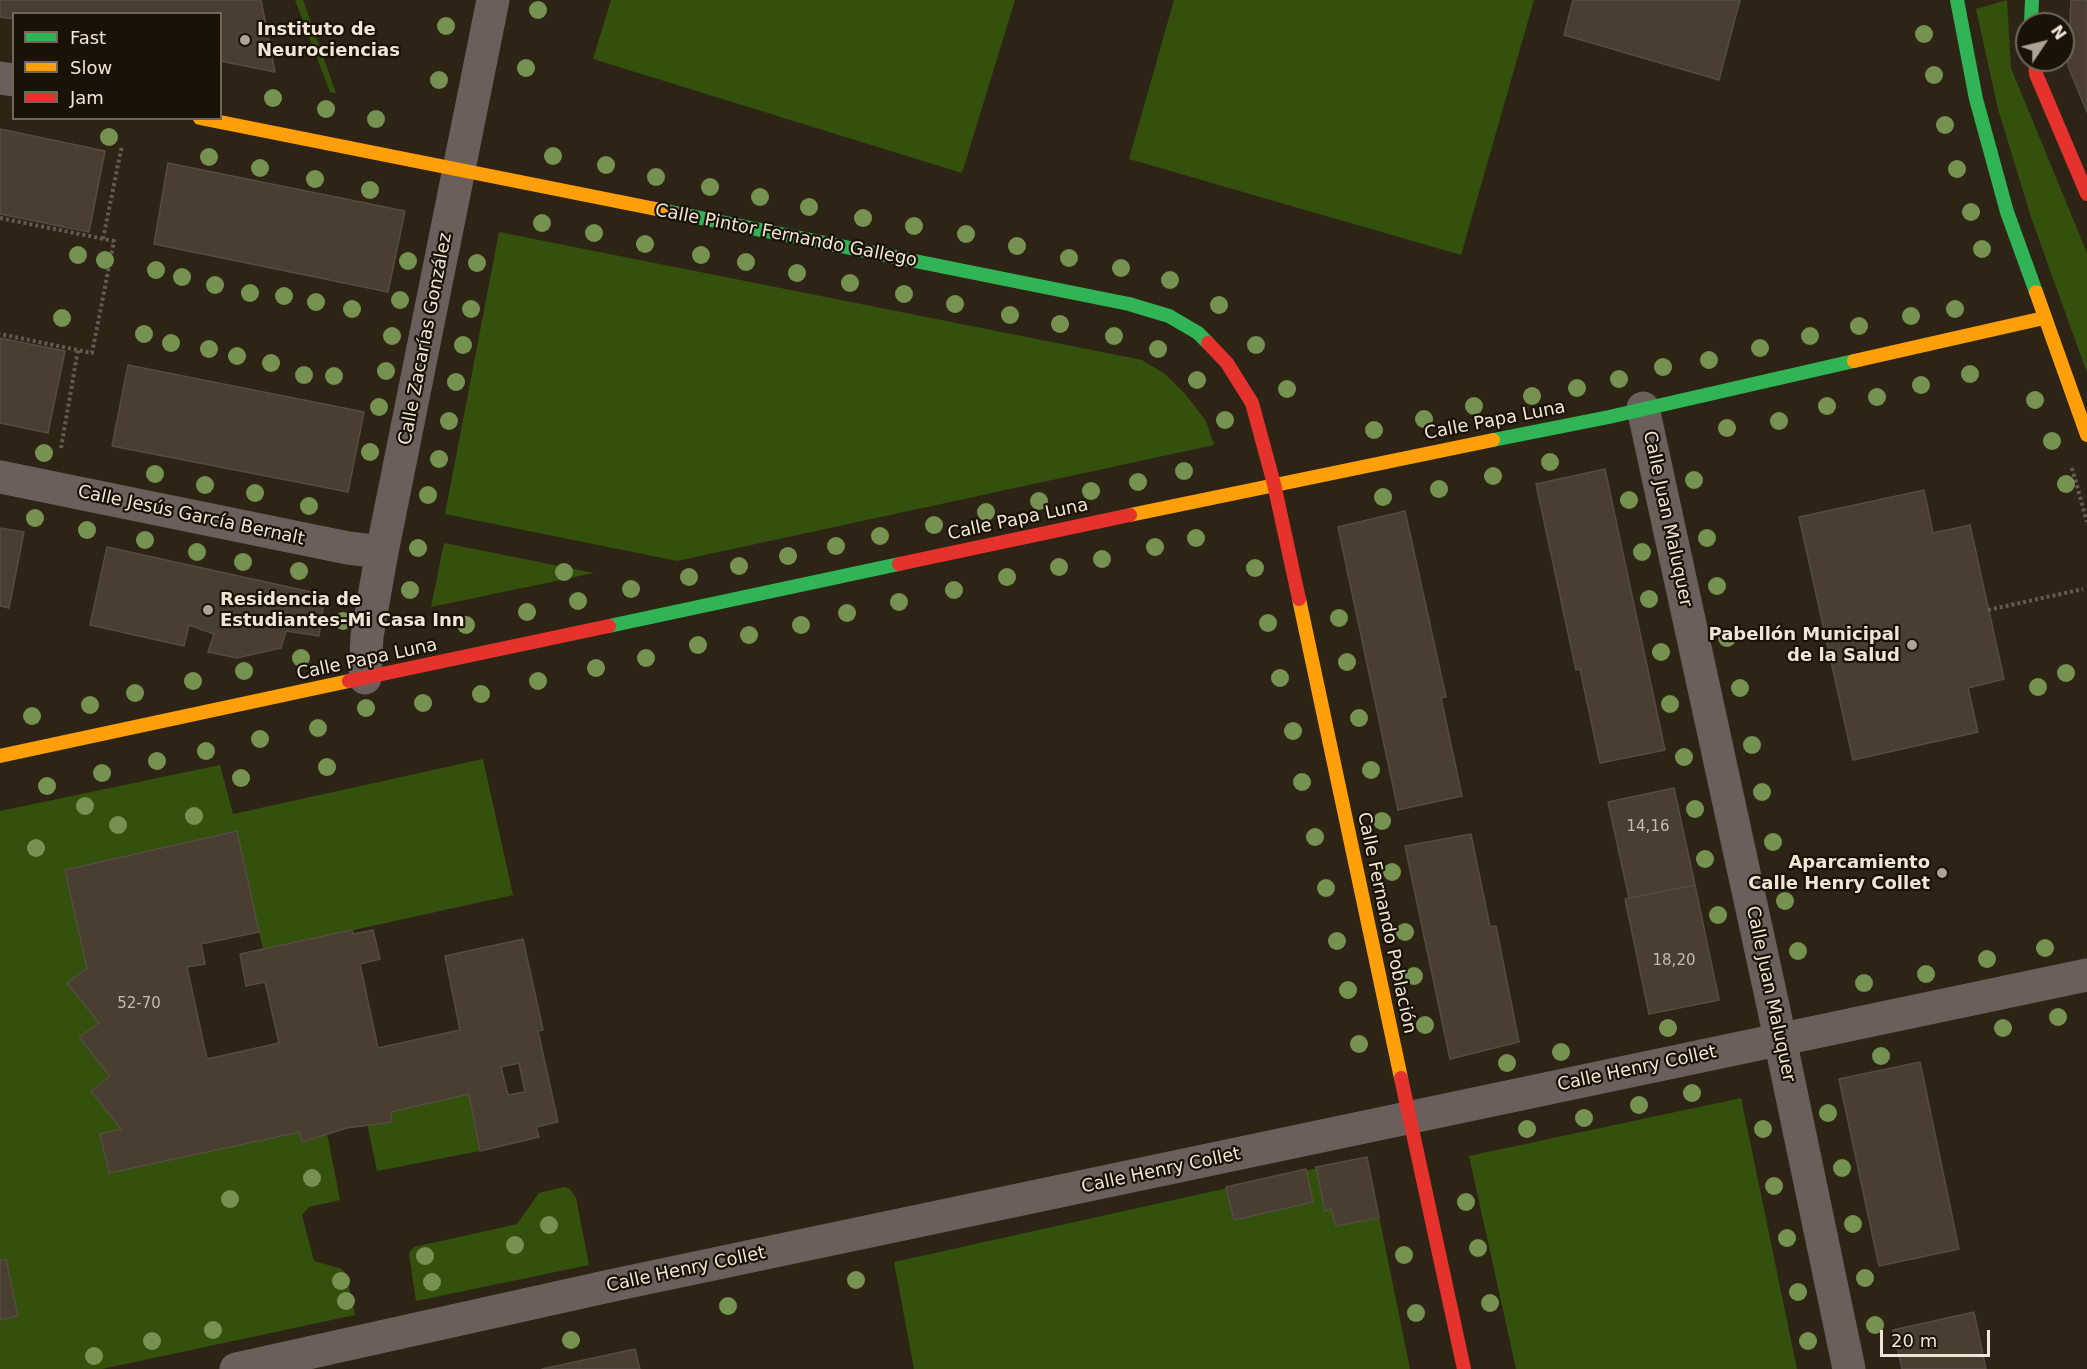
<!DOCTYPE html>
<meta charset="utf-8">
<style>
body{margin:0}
#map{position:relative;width:2087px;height:1369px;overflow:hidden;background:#2e2416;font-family:"DejaVu Sans",sans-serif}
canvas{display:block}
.legend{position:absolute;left:12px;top:12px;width:210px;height:108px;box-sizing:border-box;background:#1a1207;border:2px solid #70675a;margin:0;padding:8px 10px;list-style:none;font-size:18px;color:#f1e6d6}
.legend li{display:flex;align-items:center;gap:12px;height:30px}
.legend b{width:30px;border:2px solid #70675a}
.north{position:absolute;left:2015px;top:12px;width:60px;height:60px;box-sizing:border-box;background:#1a1207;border:2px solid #70675a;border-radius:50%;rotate:55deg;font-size:16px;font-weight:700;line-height:24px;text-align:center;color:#f1e6d6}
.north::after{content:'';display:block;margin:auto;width:21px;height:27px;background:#ada293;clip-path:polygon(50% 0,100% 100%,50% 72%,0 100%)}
.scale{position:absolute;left:1880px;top:1330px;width:110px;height:27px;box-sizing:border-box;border:3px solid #f1e6d6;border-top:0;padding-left:8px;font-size:18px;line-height:21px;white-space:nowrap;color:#f1e6d6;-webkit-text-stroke:4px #1a1207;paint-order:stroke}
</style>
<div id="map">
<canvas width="2087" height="1369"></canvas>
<ul class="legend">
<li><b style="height:8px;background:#30b455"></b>Fast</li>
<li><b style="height:8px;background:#ff9f0a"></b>Slow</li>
<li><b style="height:8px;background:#e5322d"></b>Jam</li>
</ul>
<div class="north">N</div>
<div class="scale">20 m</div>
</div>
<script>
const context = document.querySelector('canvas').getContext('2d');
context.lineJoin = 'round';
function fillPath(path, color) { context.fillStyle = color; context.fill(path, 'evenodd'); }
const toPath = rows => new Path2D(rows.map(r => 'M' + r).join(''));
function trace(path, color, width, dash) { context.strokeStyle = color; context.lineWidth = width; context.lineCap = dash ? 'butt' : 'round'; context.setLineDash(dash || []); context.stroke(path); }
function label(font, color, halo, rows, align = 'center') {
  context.font = font + ' "DejaVu Sans",sans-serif'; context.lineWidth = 4.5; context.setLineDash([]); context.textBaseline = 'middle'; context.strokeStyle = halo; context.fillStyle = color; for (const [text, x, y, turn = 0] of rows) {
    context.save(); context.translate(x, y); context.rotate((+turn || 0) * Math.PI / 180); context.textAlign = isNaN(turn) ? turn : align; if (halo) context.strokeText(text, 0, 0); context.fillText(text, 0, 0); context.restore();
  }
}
fillPath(toPath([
 [295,0,303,0,336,93,330,92],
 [611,0,1015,0,962,173,593,59],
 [1174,0,1534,0,1461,255,1129,159],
 [2007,0,2011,68,2087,253,2087,373,2032,220,1998,109,1976,9],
 [499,232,1142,360,1165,374,1186,395,1206,421,1214,445,677,561,445,514],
 [444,543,594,573,431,607],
 [483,759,513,895,263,950,237,832,65,870,87,968,67,983,99,1023,80,1038,110,1076,91,1091,121,1129,100,1135,108,1173,300,1132,302,1142,327,1133,340,1200,309,1207,302,1215,314,1261,342,1269,346,1274,355,1315,102,1369,0,1369,0,1320,18,1316,6,1259,0,1260,0,811,220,765,233,814],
 [469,1094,480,1151,377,1171,367,1123,391,1112],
 [1741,1098,1797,1369,1516,1369,1469,1156],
 [1367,1157,1410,1369,914,1369,894,1262],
 [564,1187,569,1188,576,1198,589,1265,416,1301,409,1253,414,1247,517,1224,539,1193]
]), '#33510c');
const building = toPath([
 [0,0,261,0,275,72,220,61,220,14,14,14,14,19,0,17,0,0],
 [1573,0,1740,0,1719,80,1564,35,1573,0],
 [2071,0,2087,0,2087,112,2068,66,2071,0],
 [0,129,105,151,89,232,0,214,0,129],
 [168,163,405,211,388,292,154,244,168,163],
 [0,338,65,351,48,433,0,423,0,338],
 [128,365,364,412,348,492,112,446,128,365],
 [1605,469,1665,750,1600,763,1580,669,1576,670,1536,484,1605,469],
 [1924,490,1933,533,1970,525,2004,679,1968,688,1978,732,1853,760,1799,517,1924,490],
 [1405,511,1446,697,1441,698,1462,796,1398,810,1338,527,1405,511],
 [0,528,24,532,9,608,0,606,0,528],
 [107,547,325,595,319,636,286,631,281,648,237,658,208,652,214,634,189,625,184,646,90,625,107,547],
 [1674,788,1695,885,1629,898,1608,802,1674,788],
 [237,831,259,932,201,944,205,964,187,967,207,1059,279,1043,265,982,246,986,240,954,352,930,353,934,373,930,380,959,360,964,378,1048,460,1030,445,956,523,939,543,1030,538,1031,558,1122,536,1127,539,1137,480,1151,469,1094,391,1112,392,1122,347,1128,302,1142,300,1132,109,1173,100,1134,121,1129,91,1091,110,1076,79,1037,99,1023,67,983,87,968,65,870,237,831],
 [519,1063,525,1092,508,1095,501,1067,519,1063],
 [1471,834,1490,927,1496,926,1519,1042,1450,1059,1405,846,1471,834],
 [1695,885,1719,1000,1649,1014,1625,899,1695,885],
 [1920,1062,1959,1249,1879,1266,1839,1079,1920,1062],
 [1367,1157,1379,1218,1336,1226,1331,1209,1325,1211,1316,1167,1367,1157],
 [1306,1169,1313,1202,1234,1220,1226,1187,1306,1169],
 [6,1259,18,1316,0,1320,0,1260,6,1259],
 [1974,1312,1986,1369,1902,1369,1893,1330,1974,1312],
 [635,1349,640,1369,542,1369,635,1349]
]);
fillPath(building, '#4a3e30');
trace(building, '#554c41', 1.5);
trace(toPath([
 [0,218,114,241,92,353,0,334],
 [103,239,122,145],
 [61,448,78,350],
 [2072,468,2087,522],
 [1988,610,2083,589]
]), '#645a53', 4, [3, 3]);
trace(toPath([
 [0,78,14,80],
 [1643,408,1772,1001,1849,1369],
 [0,477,348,548,382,552],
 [365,678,367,636,382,552,493,0],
 [236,1369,614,1285,2087,975]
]), '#6b5f5c', 33);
trace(toPath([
 [1957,0,1976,99,2007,212,2036,292],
 [2031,24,2032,0],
 [666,211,1129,304,1169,316,1198,333,1208,343],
 [1493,440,1609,417,1854,361],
 [609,626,899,564]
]), '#30b455', 14);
trace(toPath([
 [200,118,666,211],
 [2036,292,2087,435],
 [1854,361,2044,318],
 [1130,515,1493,440],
 [1299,599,1401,1078],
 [0,756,349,681]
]), '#ff9f0a', 14);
trace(toPath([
 [2035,60,2036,74,2087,194],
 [1208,343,1227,363,1252,403,1274,484,1299,599],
 [899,564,1130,515],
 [349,681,609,626],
 [1401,1078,1464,1369]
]), '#e5322d', 14);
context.fillStyle = '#769250';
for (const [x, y] of [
 [538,10],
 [446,26],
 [1924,34],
 [526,68],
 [1934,75],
 [439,80],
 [273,98],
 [326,109],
 [376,119],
 [1945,125],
 [109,137],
 [553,156],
 [209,157],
 [606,165],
 [260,168],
 [1957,169],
 [656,177],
 [315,179],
 [710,187],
 [370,190],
 [760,197],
 [809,207],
 [1971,212],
 [863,218],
 [542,223],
 [914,226],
 [594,233],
 [966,234],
 [645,244],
 [1017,246],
 [1982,249],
 [78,255],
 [701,255],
 [1069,258],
 [105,260],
 [408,261],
 [746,262],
 [477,263],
 [1121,268],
 [156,270],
 [797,273],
 [182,277],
 [1170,280],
 [850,283],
 [215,285],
 [250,293],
 [904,294],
 [284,296],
 [400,300],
 [316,302],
 [955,304],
 [1219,305],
 [352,309],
 [471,309],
 [1955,309],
 [1010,315],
 [1911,316],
 [62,318],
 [1060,324],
 [1859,326],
 [144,334],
 [392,336],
 [1114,336],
 [1810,336],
 [171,343],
 [463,345],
 [1256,345],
 [1760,348],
 [209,349],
 [1158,349],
 [237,356],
 [1709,360],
 [271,363],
 [1663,367],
 [386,371],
 [1970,374],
 [304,375],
 [334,376],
 [1619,379],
 [1197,380],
 [456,382],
 [1921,385],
 [1577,388],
 [1287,389],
 [1532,396],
 [1877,397],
 [2035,400],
 [1474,406],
 [1827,406],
 [379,407],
 [1424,419],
 [1225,420],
 [449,421],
 [1779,421],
 [1727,428],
 [1374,430],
 [2052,441],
 [370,452],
 [44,453],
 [439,459],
 [1550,462],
 [1184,471],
 [155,474],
 [1493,476],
 [1694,480],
 [1138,482],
 [2066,484],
 [205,485],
 [1439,489],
 [1091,491],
 [255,493],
 [428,495],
 [1383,497],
 [1629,500],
 [1039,501],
 [309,506],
 [986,512],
 [35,518],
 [934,525],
 [87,530],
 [880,536],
 [1196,538],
 [1707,538],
 [145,540],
 [836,546],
 [1155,547],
 [418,548],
 [197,552],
 [1642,552],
 [788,556],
 [1102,559],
 [243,562],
 [739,566],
 [1059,567],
 [1255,568],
 [299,571],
 [564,572],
 [689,577],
 [1007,577],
 [1717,586],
 [631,589],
 [410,590],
 [954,590],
 [1649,599],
 [578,601],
 [899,602],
 [527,612],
 [847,613],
 [1339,618],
 [343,621],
 [1268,623],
 [466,625],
 [801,625],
 [749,635],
 [1727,638],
 [698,645],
 [1661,652],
 [301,658],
 [646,658],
 [1347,662],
 [596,668],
 [244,671],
 [2066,673],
 [1280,678],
 [193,681],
 [538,681],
 [2038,687],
 [1740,688],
 [135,693],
 [481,694],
 [423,703],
 [1670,704],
 [90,705],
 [366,708],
 [32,716],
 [1359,718],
 [318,728],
 [1293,731],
 [260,739],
 [1752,745],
 [206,751],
 [1684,757],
 [157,761],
 [327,767],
 [1371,770],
 [102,773],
 [241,778],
 [1302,782],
 [47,786],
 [1762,792],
 [85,806],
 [1695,809],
 [194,816],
 [1382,821],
 [118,825],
 [1315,837],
 [1773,842],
 [36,848],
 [1705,859],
 [1392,872],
 [1326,888],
 [1785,901],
 [1718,915],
 [1405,932],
 [1337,941],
 [2045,948],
 [1798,951],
 [1987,959],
 [1926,974],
 [1414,976],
 [1864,983],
 [1348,990],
 [2058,1017],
 [1425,1025],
 [1668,1028],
 [2003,1028],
 [1359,1044],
 [1561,1052],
 [1881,1056],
 [1507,1063],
 [1692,1093],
 [1639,1105],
 [1828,1113],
 [1584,1118],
 [1527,1129],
 [1763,1129],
 [1842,1168],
 [312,1178],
 [1774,1186],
 [230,1199],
 [1466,1202],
 [1853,1224],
 [549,1225],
 [1787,1238],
 [515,1245],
 [1478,1248],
 [1404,1255],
 [425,1256],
 [1865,1278],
 [856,1280],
 [341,1281],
 [432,1282],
 [1798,1292],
 [346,1301],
 [1490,1303],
 [728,1306],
 [1416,1313],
 [1875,1325],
 [213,1330],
 [571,1340],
 [152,1341],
 [1808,1341],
 [94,1356]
]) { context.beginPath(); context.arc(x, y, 9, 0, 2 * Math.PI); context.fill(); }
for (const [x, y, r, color] of [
 [245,40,6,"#ada293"],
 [208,610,6,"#ada293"],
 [1912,645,6,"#ada293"],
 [1942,873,6,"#ada293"]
]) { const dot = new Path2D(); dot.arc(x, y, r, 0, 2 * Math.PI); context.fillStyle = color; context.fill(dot); trace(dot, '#1a1207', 2); }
label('15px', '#c7bcac', null, [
 ["14,16",1648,827],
 ["18,20",1674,961],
 ["52-70",139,1004]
]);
label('bold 18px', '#f1e6d6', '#1a1207', [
 ["Instituto de",257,30],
 ["Neurociencias",257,51],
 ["Residencia de",220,600],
 ["Estudiantes-Mi Casa Inn",220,621],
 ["Pabellón Municipal",1900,635,"right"],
 ["de la Salud",1900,656,"right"],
 ["Aparcamiento",1930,863,"right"],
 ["Calle Henry Collet",1930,884,"right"]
], 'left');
label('18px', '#f1e6d6', '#1a1207', [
 ["Calle Pintor Fernando Gallego",786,236,11],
 ["Calle Zacarías González",426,339,-79],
 ["Calle Papa Luna",1495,421,-11],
 ["Calle Jesús García Bernalt",191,516,12],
 ["Calle Juan Maluquer",1667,519,78],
 ["Calle Papa Luna",1018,520,-12],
 ["Calle Papa Luna",367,660,-12],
 ["Calle Fernando Población",1386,923,78],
 ["Calle Juan Maluquer",1770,994,78],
 ["Calle Henry Collet",1637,1069,-12],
 ["Calle Henry Collet",1161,1171,-12],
 ["Calle Henry Collet",686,1270,-12]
]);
</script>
